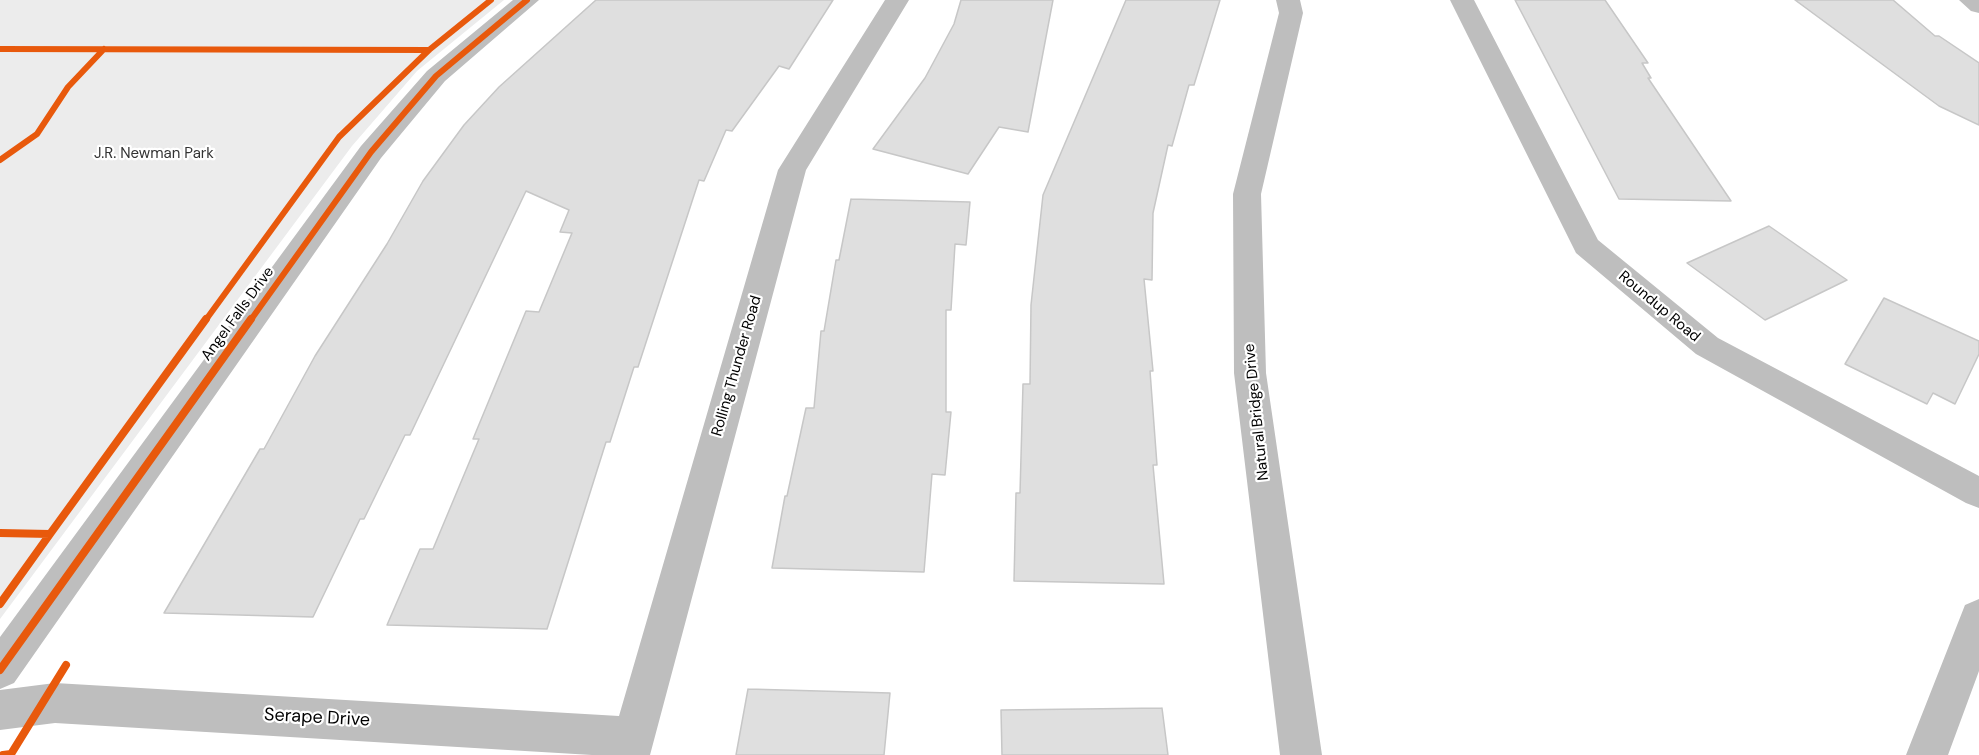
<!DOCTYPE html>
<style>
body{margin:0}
canvas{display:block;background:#fff}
</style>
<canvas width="1979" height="755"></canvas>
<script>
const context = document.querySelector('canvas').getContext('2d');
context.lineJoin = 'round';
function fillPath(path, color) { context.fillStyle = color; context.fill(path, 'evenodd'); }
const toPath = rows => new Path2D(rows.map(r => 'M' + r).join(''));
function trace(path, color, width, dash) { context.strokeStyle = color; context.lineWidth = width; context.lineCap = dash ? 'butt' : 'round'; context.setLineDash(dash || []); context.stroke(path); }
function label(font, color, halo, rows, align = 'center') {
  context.font = font + ' "DM Sans",sans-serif'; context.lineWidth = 4.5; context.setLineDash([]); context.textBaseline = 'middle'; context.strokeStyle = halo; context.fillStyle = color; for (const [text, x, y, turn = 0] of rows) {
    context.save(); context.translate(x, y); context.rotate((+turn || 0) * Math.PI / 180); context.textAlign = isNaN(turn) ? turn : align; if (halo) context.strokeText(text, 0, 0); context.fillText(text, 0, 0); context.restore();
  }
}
fillPath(toPath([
 [0,0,504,0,417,71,352,146,0,619]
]), '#ececec');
const building = toPath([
 [596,0,833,0,789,69,779,66,732,131,726,130,704,181,699,180,638,367,634,367,610,442,606,442,547,629,387,625,420,549,433,549,479,439,473,439,526,311,539,312,572,233,560,232,569,210,526,191,410,435,405,435,364,519,360,519,313,617,164,613,260,449,264,449,315,356,387,244,423,181,464,125,499,87,596,0],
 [961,0,1053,0,1028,132,999,127,968,174,873,149,925,78,954,24,961,0],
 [1126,0,1220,0,1194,85,1189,85,1172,146,1168,145,1153,213,1152,280,1144,279,1153,371,1150,371,1157,465,1153,465,1164,584,1014,581,1016,493,1020,493,1023,384,1030,384,1031,305,1043,195,1126,0],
 [1515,0,1605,0,1648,63,1642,63,1651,78,1648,78,1731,201,1619,199,1515,0],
 [1795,0,1893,0,1935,36,1939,36,1979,63,1979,125,1939,106,1795,0],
 [851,199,970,202,966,245,955,244,951,310,946,310,946,412,951,412,945,475,932,474,924,572,772,568,785,496,787,496,806,408,814,408,821,331,824,331,836,260,839,260,851,199],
 [1769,226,1847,280,1765,320,1687,263,1769,226],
 [1884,298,1979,341,1979,354,1955,404,1933,393,1927,404,1845,364,1884,298],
 [748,689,890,693,884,755,736,755,748,689],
 [1162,708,1168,755,1002,755,1001,710,1162,708]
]);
fillPath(building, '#dfdfdf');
trace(building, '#c7c7c7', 1.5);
fillPath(toPath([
 [513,0,539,0,445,81,381,158,14,683,0,689,0,637,361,146,427,71,513,0],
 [885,0,909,0,806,170,650,755,592,755,55,723,0,730,0,690,55,683,619,716,778,170,885,0],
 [1276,0,1300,0,1303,13,1261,194,1266,373,1322,755,1280,755,1234,373,1233,194,1279,13,1276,0],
 [1450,0,1474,0,1598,240,1718,338,1979,476,1979,508,1966,503,1696,354,1576,253,1450,0],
 [1959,0,1979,0,1979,13,1971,11,1959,0],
 [1979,599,1979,671,1948,755,1906,755,1965,605,1979,599]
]), '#bebebe');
trace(toPath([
 [0,49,429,50],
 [0,160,37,134,68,87,104,49],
 [205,321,339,137,429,50,491,0],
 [250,321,371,152,436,76,527,0]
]), '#e8590c', 6);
trace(toPath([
 [0,533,50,534,206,319],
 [0,604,50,534],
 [0,670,251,319],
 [3,755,11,754,66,665]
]), '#e8590c', 8);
label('15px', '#333', '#fff', [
 ["J.R. Newman Park",154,154]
]);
label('15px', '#000', '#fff', [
 ["Roundup Road",1659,307,40],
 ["Angel Falls Drive",238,314,-54],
 ["Rolling Thunder Road",737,366,-74],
 ["Natural Bridge Drive",1257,412,-96]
]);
label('18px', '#000', '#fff', [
 ["Serape Drive",317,718,3]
]);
</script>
